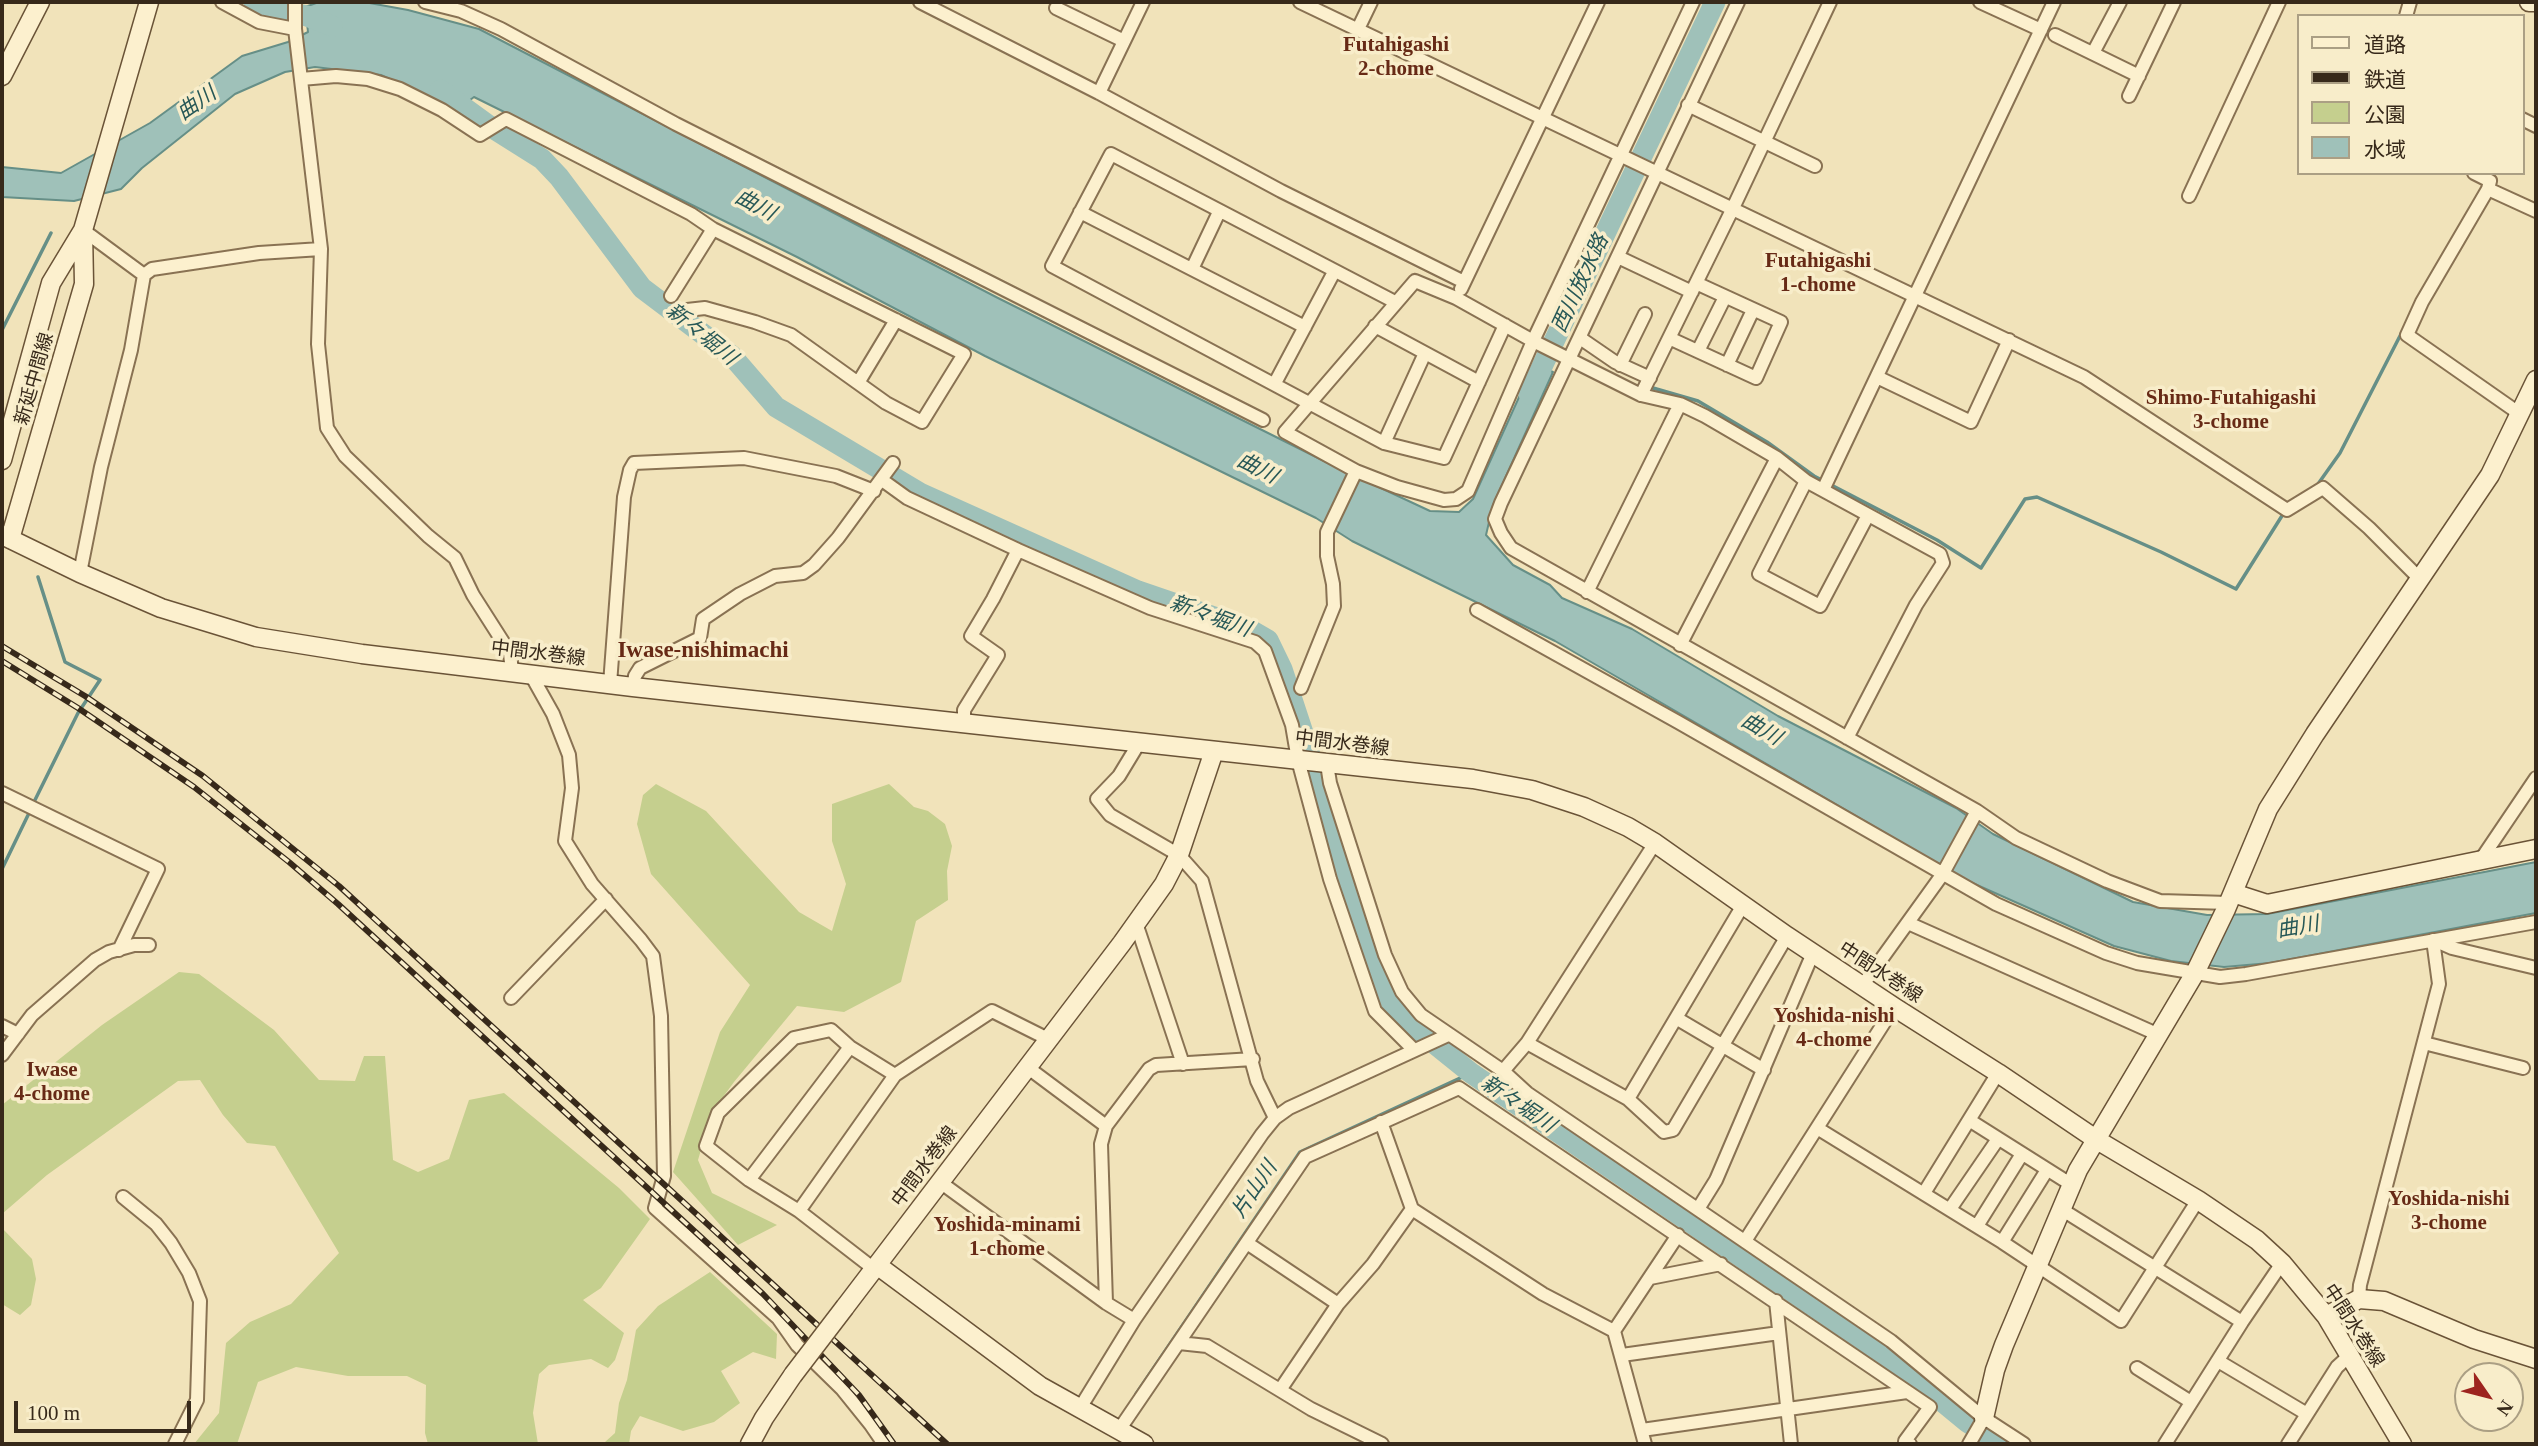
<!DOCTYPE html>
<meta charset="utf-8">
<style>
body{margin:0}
#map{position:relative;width:2538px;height:1446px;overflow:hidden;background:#f1e3ba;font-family:"Times New Roman","Noto Sans JP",serif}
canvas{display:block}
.frame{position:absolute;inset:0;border:4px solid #37291a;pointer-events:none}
.legend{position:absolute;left:2297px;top:14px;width:228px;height:161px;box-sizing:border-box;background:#f8edca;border:2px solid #ab9f84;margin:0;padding:9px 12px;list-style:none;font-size:21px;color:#37291a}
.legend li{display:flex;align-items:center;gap:14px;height:35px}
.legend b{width:35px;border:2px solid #ab9f84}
.north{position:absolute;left:2454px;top:1362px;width:70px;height:70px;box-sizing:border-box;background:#f8edca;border:2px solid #ab9f84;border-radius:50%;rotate:125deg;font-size:19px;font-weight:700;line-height:28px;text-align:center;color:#37291a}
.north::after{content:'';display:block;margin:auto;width:24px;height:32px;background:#9d241f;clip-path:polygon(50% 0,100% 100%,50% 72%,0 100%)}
.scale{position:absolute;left:14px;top:1401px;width:177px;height:32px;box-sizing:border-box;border:4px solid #37291a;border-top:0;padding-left:9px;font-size:21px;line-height:24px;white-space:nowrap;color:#37291a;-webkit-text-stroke:5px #f8edca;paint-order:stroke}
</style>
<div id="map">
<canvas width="2538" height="1446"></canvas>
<div class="frame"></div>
<ul class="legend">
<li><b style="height:9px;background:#fcf0ce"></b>道路</li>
<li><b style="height:9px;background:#37291a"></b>鉄道</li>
<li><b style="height:19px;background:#c5cf8e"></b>公園</li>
<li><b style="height:19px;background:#9fc1b9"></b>水域</li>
</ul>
<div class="north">N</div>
<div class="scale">100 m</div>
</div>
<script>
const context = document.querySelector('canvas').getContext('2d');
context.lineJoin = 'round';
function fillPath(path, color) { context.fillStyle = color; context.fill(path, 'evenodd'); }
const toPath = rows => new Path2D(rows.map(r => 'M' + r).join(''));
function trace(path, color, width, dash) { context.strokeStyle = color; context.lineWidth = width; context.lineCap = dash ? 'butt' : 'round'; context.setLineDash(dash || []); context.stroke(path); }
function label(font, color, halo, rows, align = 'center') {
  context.font = font + ' "Times New Roman","Noto Sans JP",serif'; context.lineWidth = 7; context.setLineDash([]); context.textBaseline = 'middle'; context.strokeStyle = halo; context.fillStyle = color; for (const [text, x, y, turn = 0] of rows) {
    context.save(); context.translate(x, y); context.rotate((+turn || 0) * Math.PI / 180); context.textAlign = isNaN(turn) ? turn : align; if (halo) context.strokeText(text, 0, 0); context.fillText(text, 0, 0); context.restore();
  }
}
fillPath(toPath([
 [656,784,706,811,799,912,832,931,846,884,832,841,832,804,889,784,914,807,928,811,945,824,952,846,947,871,948,900,916,921,901,982,844,1012,797,1006,734,1082,712,1112,698,1160,712,1193,777,1225,738,1245,673,1172,720,1032,750,985,651,874,637,824,643,795],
 [179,972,199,974,274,1030,319,1080,355,1081,364,1056,385,1056,393,1160,418,1172,449,1159,469,1100,504,1093,619,1188,650,1219,601,1288,583,1300,624,1333,615,1360,608,1368,591,1359,549,1365,539,1374,533,1413,538,1444,428,1444,425,1433,426,1385,407,1376,348,1376,296,1367,258,1382,237,1444,194,1444,219,1413,226,1343,250,1322,291,1304,339,1253,275,1146,247,1143,223,1115,200,1080,178,1081,47,1175,2,1214,2,1105,102,1025],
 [2,1228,32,1259,36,1279,31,1305,20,1315,2,1304],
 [710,1272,777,1334,776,1359,753,1352,721,1371,740,1403,714,1422,683,1431,640,1416,631,1431,629,1444,598,1444,605,1442,615,1433,619,1403,627,1380,636,1330,658,1306]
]), '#c5cf8e');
const water = toPath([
 [319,2,364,2,408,10,479,29,998,298,1338,468,1430,511,1459,512,1473,499,1534,364,1553,372,1493,505,1486,535,1513,565,1550,585,1562,598,1632,629,1778,716,1956,808,1993,834,2133,902,2207,915,2267,914,2536,862,2536,913,2270,963,2224,967,2171,961,2114,946,1968,881,1555,641,1352,541,1316,518,985,356,797,257,474,97,457,110,381,75,315,67,285,72,235,94,142,168,121,189,74,201,2,197,2,167,61,173,150,123,242,56,288,42,308,32,305,7,319,2]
]);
fillPath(water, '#9fc1b9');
trace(water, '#668f87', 2);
trace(toPath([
 [2,330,51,233],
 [1653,388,1698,401,1767,442,1814,476,1937,540,1981,568,2025,499,2037,497,2161,552,2236,589,2285,511],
 [2318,484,2340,453,2402,332],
 [33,804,78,713,100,680,65,662,38,577],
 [2,869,30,811],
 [1136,1394,1300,1152,1471,1073]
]), '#668f87', 3.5);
trace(toPath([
 [254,2,269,8,307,16,332,26],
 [440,90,488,125,542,159,559,177,642,288,732,356,776,407,920,493,1138,591,1249,629,1268,640,1282,669,1307,745,1372,963,1393,1006,1420,1032,1471,1073,1888,1357,1967,1422,2001,1444],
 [1529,394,1715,2]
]), '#9fc1b9', 21);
const street = toPath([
 [222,2,259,22,295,29],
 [295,2,295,29,321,249,318,344,327,428,345,456,428,536,455,558,473,595,510,653,512,672],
 [425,2,461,11,501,29,676,124,1263,420],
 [920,2,1099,93,1281,191,1464,282],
 [1300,2,2084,377,2287,510,2323,488,2369,528,2421,580],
 [1693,2,1533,341,1468,491,1456,499,1444,500,1397,487,1356,471,1285,432,1415,281,1456,298,1533,341,1641,395,1680,404,1705,416,1777,458,1806,481,1940,554,1943,563,1916,605,1847,738],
 [1738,2,1501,503,1495,519,1501,533,1511,548,1977,811,2016,838,2107,881,2160,901,2228,903],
 [1980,2,2041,30],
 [1056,8,1124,41],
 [2406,16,2410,2],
 [1358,29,1371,2],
 [2055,35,2139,76],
 [2093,53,2120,2],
 [301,79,336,76,368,79,400,89,442,110,480,135,506,119,691,214,713,229,964,354,922,422,886,403,791,335,755,322,705,308,687,310],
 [1099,93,1143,2],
 [2129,96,2174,2],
 [1688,105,1815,166],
 [2522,119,2536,126],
 [2474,173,2490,181,2488,189,2536,211],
 [2488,189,2422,302,2407,335,2520,414],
 [2189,196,2279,2],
 [1080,212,1305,327],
 [83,230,144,275],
 [1618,257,1692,292],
 [1192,269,1219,212],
 [1461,289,1598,2],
 [671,296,713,229],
 [1395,302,1111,154,1052,266,1384,443,1444,458,1505,325],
 [1375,326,1479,382],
 [1580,338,1615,362,1650,378],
 [1669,338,1756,378,1781,322,1696,283],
 [1698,351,1725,297],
 [1620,365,1645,314],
 [1727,365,1753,310],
 [1877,377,1971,422,2009,340],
 [858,383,896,320],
 [1275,383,1334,272],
 [1641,395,1733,208,1830,2],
 [1384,443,1425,353],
 [882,480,907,498,1018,550,1150,608,1255,642,1265,651,1292,725,1298,760,1330,879,1375,1011,1414,1050],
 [1806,481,1759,574,1820,606,1868,515],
 [1823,490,2054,2],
 [80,573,101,467,131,350,144,275,152,269,259,253,321,249],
 [1587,592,1680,404],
 [1477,610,1678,722,1996,904,2106,953,2137,963,2220,977,2246,974,2536,922],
 [1680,645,1777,458],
 [530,673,553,714,569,755,572,788,565,841,592,884,641,940,653,956,661,1016,664,1176,655,1208,778,1318,797,1345,842,1389,871,1425,884,1444],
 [610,684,624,497,630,470,634,463,744,458,836,476,874,491],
 [633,687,635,676,640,668,700,638,703,619,740,594,775,576,803,573,814,565,838,538,893,463],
 [1301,688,1334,606,1333,584,1327,556,1327,532,1356,471],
 [964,723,964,710,998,655,971,636,993,599,1018,550],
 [1139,743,1119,776,1097,799,1110,815,1179,855,1202,881,1257,1081,1275,1118],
 [1327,764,1330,783,1385,955,1402,992,1421,1015,1503,1071,1527,1093,1891,1341,1984,1418,2024,1444],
 [2,793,158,869,119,950],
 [2482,858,2536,778],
 [1136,923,1183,1064],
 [1908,923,2159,1035],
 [2434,940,2452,948,2536,968],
 [1862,986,1942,875,1977,811],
 [511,998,606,899],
 [1676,1018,1764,1070],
 [2,1026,18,1034],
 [1527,1043,1628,1099,1664,1132,1673,1130,1787,936],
 [2424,1043,2523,1068],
 [2,1055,32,1015,95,960,109,952,134,945,149,945],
 [1027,1067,1106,1126],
 [1503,1071,1527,1043,1655,843],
 [1628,1099,1743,905],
 [1969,1120,2072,1185],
 [1381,1122,1412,1209,1543,1294,1614,1331,1645,1444],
 [1817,1128,2002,1242,2121,1321,2198,1200],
 [749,1180,850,1047],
 [940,1182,1106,1303,1134,1320],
 [1924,1193,1998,1073],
 [123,1197,156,1224,171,1243,189,1273,200,1301,197,1400,175,1444],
 [1698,1209,1716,1180,1813,953],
 [1950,1209,1998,1139],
 [2061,1209,2242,1322,2165,1444],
 [799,1211,895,1075,992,1011,1048,1039],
 [1977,1226,2022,1154],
 [1745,1241,1894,1007],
 [2002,1242,2047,1170],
 [1247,1243,1338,1304],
 [874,1269,799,1211,749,1180,706,1146,718,1113,794,1038,831,1030,850,1047,895,1075],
 [1650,1278,1721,1264],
 [2359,1299,2360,1285,2439,984,2433,940],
 [1776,1301,1791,1444],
 [1106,1303,1101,1144,1106,1126,1149,1069,1156,1065,1253,1059],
 [2242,1322,2282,1263],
 [1614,1331,1678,1235],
 [1179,1343,1207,1346,1311,1409,1382,1444],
 [1622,1355,1779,1333],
 [2218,1361,2307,1414],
 [2137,1368,2191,1402],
 [1280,1390,1338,1304,1373,1264,1412,1209],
 [1080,1408,1134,1320,1262,1134,1275,1118,1289,1108,1448,1035],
 [1119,1430,1305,1157,1459,1088,1930,1407,1905,1441,1910,1444],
 [1642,1430,1907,1392],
 [1969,1444,1984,1418],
 [2288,1444,2337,1367,2349,1356]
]);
const secondary = toPath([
 [2529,2,2536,2],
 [2,76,40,2],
 [2,460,51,283,83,230,149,2],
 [2,535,80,573,161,608,256,637,362,654,633,687,1473,779,1532,790,1584,807,1628,827,1655,843,1787,936,1894,1007,1998,1073,2097,1140,2198,1200,2257,1240,2282,1263,2326,1316,2402,1444],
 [10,539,84,284,83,230],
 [2233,893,2267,904,2536,849],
 [845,1307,877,1265],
 [2326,1316,2359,1299,2384,1301,2474,1339,2536,1359],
 [1984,1418,1995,1370,2004,1345,2078,1170,2195,973,2226,909,2268,809,2315,734,2490,475,2536,380],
 [750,1444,764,1418,793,1375],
 [1144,1444,1040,1386,877,1265,1122,943,1164,884,1179,855,1214,751]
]);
trace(street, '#897253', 16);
trace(secondary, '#6a5337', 21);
trace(street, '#fcf0ce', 12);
trace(secondary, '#fcf0ce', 18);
const rail = toPath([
 [2,646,85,696,203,776,339,886,947,1444],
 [2,661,78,708,194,787,289,862,338,904,763,1294,859,1395,894,1444]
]);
trace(rail, '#37291a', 6);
trace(rail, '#f8edca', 3.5, [10]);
const secondaryBridge = toPath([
 [793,1375,845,1307]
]);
trace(secondaryBridge, '#6a5337', 21, []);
trace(secondaryBridge, '#fcf0ce', 18);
label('19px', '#37291a', '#f8edca', [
 ["新延中間線",35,379,-74],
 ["中間水巻線",538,654,7],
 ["中間水巻線",1342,744,7],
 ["中間水巻線",1880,973,33],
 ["中間水巻線",925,1167,-53],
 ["中間水巻線",2353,1326,57]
]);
label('bold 21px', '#672a16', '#f8edca', [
 ["Futahigashi",1396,46],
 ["2-chome",1396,70],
 ["Futahigashi",1818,262],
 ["1-chome",1818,286],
 ["Shimo-Futahigashi",2231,399],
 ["3-chome",2231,423],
 ["Yoshida-nishi",1834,1017],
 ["4-chome",1834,1041],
 ["Iwase",52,1071],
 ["4-chome",52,1095],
 ["Yoshida-nishi",2449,1200],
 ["3-chome",2449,1224],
 ["Yoshida-minami",1007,1226],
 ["1-chome",1007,1250]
]);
label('italic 21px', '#275857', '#f8edca', [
 ["曲川",197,104,-35],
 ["曲川",755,206,28],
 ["西川放水路",1581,284,-65],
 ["新々堀川",701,335,39],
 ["曲川",1257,469,27],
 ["新々堀川",1210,617,20],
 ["曲川",1761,730,30],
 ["曲川",2298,928,-10],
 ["新々堀川",1518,1105,34],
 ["片山川",1255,1190,-56]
]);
label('bold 23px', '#672a16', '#f8edca', [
 ["Iwase-nishimachi",703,651]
]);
</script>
